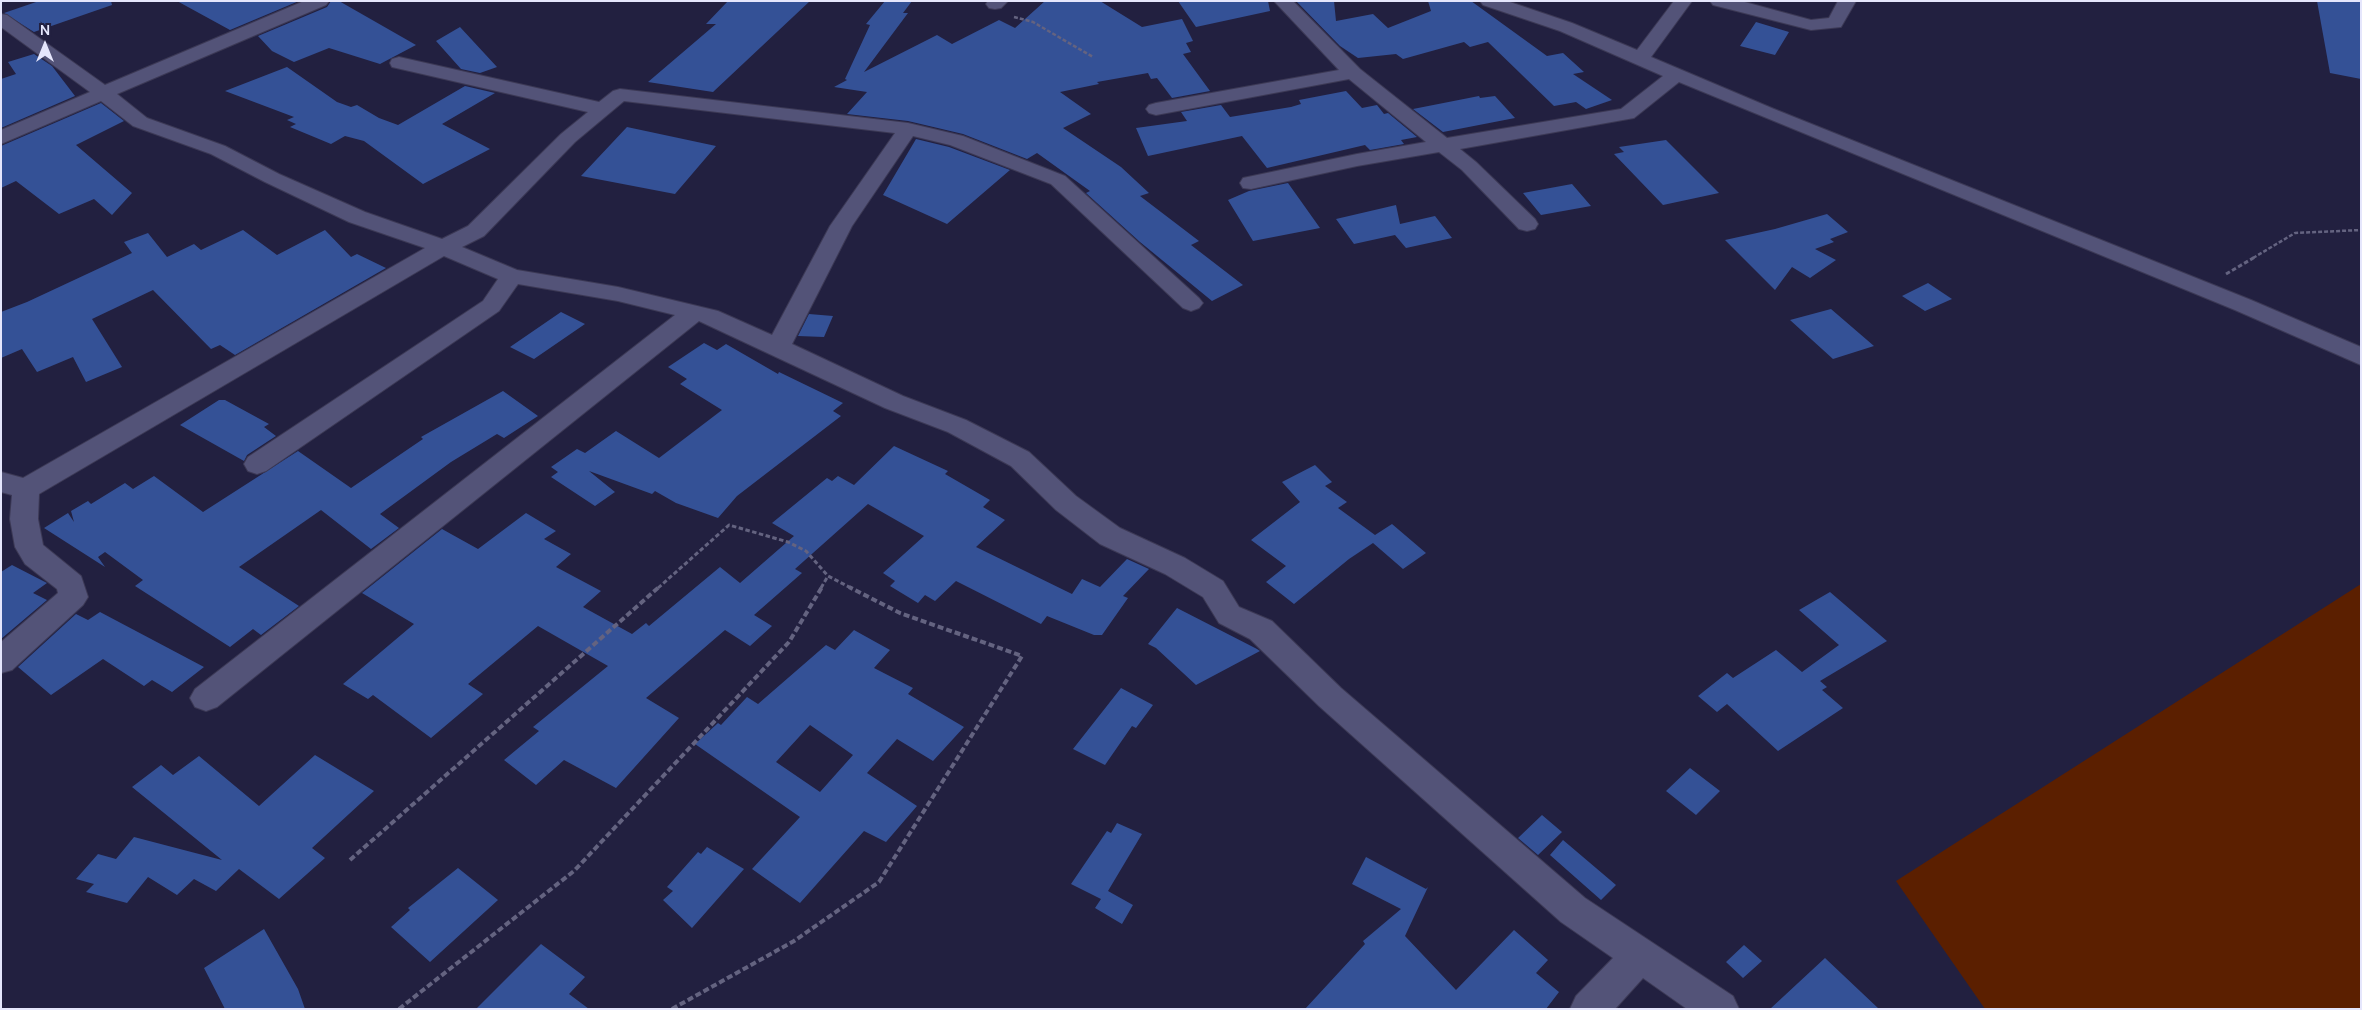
<!DOCTYPE html>
<style>
body{margin:0}
#map{position:relative;width:2362px;height:1010px;overflow:hidden;background:#222040;font-family:Manrope,sans-serif}
canvas{display:block}
.frame{position:absolute;inset:0;border:2px solid #e5e6fc;pointer-events:none}
.north{position:absolute;left:20px;top:20px;width:50px;height:50px;-webkit-text-stroke:4px #222040;paint-order:stroke;rotate:0deg;font-size:14px;font-weight:700;line-height:20px;text-align:center;color:#e5e6fc}
.north::after{content:'';display:block;margin:auto;width:18px;height:22px;background:#e5e6fc;clip-path:polygon(50% 0,100% 100%,50% 72%,0 100%)}
</style>
<div id="map">
<canvas width="2362" height="1010"></canvas>
<div class="frame"></div>
<div class="north">N</div>
</div>
<script>
const context = document.querySelector('canvas').getContext('2d');
context.lineJoin = 'round';
function fillPath(path, color) { context.fillStyle = color; context.fill(path, 'evenodd'); }
const toPath = rows => new Path2D(rows.map(r => 'M' + r).join(''));
function trace(path, color, width, dash) { context.strokeStyle = color; context.lineWidth = width; context.lineCap = dash ? 'butt' : 'round'; context.setLineDash(dash || []); context.stroke(path); }
fillPath(toPath([
 [2361,584,2361,1009,1985,1009,1896,881]
]), '#5b1f00');
fillPath(toPath([
 [39,1,111,1,112,5,34,32,4,13],
 [177,1,299,1,230,30],
 [331,1,339,1,416,45,380,64,329,48,294,62,272,51,258,36,327,7],
 [728,1,810,1,713,92,648,82,716,24,706,24],
 [885,1,912,1,903,13,908,13,864,72,937,35,952,44,999,20,1015,28,1045,1,1100,1,1142,27,1182,19,1193,41,1186,43,1191,52,1183,54,1210,91,1172,98,1157,78,1151,79,1148,73,1097,82,1099,84,1060,92,1091,114,1063,128,1121,167,1149,193,1140,196,1199,241,1191,245,1243,285,1212,301,1140,242,1086,193,1090,191,1037,153,1027,159,963,134,908,121,847,114,867,92,834,87,847,80,845,79,870,25,866,24],
 [1178,1,1268,1,1270,11,1196,27],
 [1296,1,1334,1,1336,21,1373,14,1388,28,1431,11,1428,1,1471,1,1547,56,1563,53,1584,72,1573,74,1612,100,1586,109,1576,102,1554,106,1488,42,1470,47,1464,42,1403,59,1396,54,1358,58,1340,46],
 [2317,1,2361,1,2361,79,2330,73],
 [1756,22,1789,32,1775,55,1740,46],
 [460,27,497,67,480,73,461,69,436,41],
 [34,54,52,66,75,96,1,128,1,79,16,74,8,62],
 [287,67,337,102,351,107,357,105,379,118,398,125,465,86,495,93,442,124,490,149,423,184,364,141,345,136,331,144,290,127,296,124,287,120,294,117,225,91],
 [1346,91,1362,108,1377,105,1384,114,1388,113,1417,137,1401,140,1404,144,1370,150,1365,145,1267,168,1242,136,1148,156,1136,128,1187,121,1181,112,1221,105,1230,117,1291,107,1301,104,1299,100],
 [1479,96,1480,98,1495,96,1515,118,1443,132,1413,109],
 [101,103,124,121,76,145,132,193,112,215,94,199,59,214,16,181,1,188,1,146],
 [627,127,716,146,675,194,581,176],
 [916,139,949,147,1010,170,947,224,883,195],
 [1666,140,1719,193,1663,205,1614,154,1624,152,1619,147],
 [1288,183,1320,228,1253,241,1228,200,1249,191],
 [1572,184,1591,206,1541,215,1523,193],
 [1396,205,1400,224,1435,216,1452,238,1406,248,1395,235,1354,244,1336,219],
 [1827,214,1848,232,1830,239,1834,242,1815,249,1836,260,1810,278,1792,267,1775,290,1725,240,1775,229],
 [243,230,277,255,325,230,351,257,357,254,386,268,235,355,220,345,211,349,153,290,92,319,122,367,86,382,73,357,37,372,22,349,1,358,1,312,27,302,132,253,124,242,148,233,167,257,194,244,201,250],
 [1928,283,1952,299,1925,311,1902,296],
 [1831,309,1874,346,1833,359,1790,320],
 [561,312,585,324,534,359,510,347],
 [809,314,833,316,824,337,798,336],
 [704,343,717,350,726,344,778,374,779,372,843,403,833,411,841,416,737,496,718,518,676,503,655,491,652,494,589,471,615,492,595,506,551,477,558,472,551,467,577,449,585,453,616,431,659,458,722,410,680,384,687,379,668,367],
 [503,391,538,416,504,438,497,434,451,462,380,514,399,528,371,549,321,510,239,567,299,606,261,635,253,629,230,647,135,586,143,580,105,552,98,557,105,567,44,528,68,513,74,522,71,511,88,501,91,504,125,483,133,489,154,476,203,512,298,451,351,488,423,439,421,437],
 [219,400,225,400,269,424,264,427,276,436,247,455,244,461,180,425],
 [894,446,948,471,945,474,990,500,983,507,1005,520,976,547,1072,594,1082,579,1100,587,1127,559,1149,569,1123,596,1128,598,1102,635,1094,635,1047,616,1041,624,956,581,935,601,925,595,918,603,890,586,895,581,883,573,924,536,868,504,795,569,802,573,754,615,772,626,750,646,725,630,646,698,679,718,616,788,564,760,536,785,504,760,539,731,533,727,608,666,538,626,468,684,483,694,431,738,373,695,368,699,343,684,414,624,362,593,442,529,478,549,526,513,556,531,544,539,571,554,556,567,601,591,583,607,632,634,646,623,649,626,720,567,740,583,794,536,772,523,827,478,832,481,838,476,854,485],
 [1315,465,1332,482,1325,486,1347,502,1338,508,1375,535,1392,524,1426,553,1403,569,1373,543,1349,559,1294,604,1266,582,1286,566,1251,540,1300,502,1282,482],
 [12,565,47,583,33,593,47,600,1,639,1,572],
 [1830,592,1887,641,1820,681,1827,687,1822,690,1843,708,1778,751,1727,704,1717,712,1698,696,1727,673,1733,678,1776,650,1802,672,1839,645,1799,610],
 [1177,608,1257,649,1260,651,1196,685,1156,648,1148,644],
 [100,612,204,667,172,692,152,680,144,686,103,659,51,695,18,667,76,614,88,620],
 [854,630,890,650,874,668,913,688,908,694,964,727,933,761,897,739,867,773,917,806,886,842,864,831,800,903,752,869,800,817,695,744,718,723,721,725,747,697,758,704,826,645,835,650],
 [810,725,853,755,820,792,776,762],
 [1121,688,1153,705,1136,728,1132,726,1105,765,1073,749],
 [315,755,374,791,312,848,325,858,279,899,239,869,216,891,194,879,177,895,148,877,127,903,86,892,94,884,76,879,98,854,116,859,134,837,222,860,132,787,161,765,173,775,199,756,259,806],
 [1690,768,1720,791,1696,815,1666,791],
 [1542,815,1562,832,1538,855,1518,838],
 [1117,823,1142,834,1108,891,1133,905,1122,924,1095,908,1101,899,1071,884,1107,831,1111,833],
 [1563,840,1616,885,1601,900,1550,855],
 [707,847,744,869,692,928,663,900,673,891,667,887,698,852,701,854],
 [1366,857,1426,889,1428,887,1405,936,1456,990,1514,930,1548,960,1536,973,1559,992,1546,1009,1305,1009,1365,944,1363,941,1401,909,1352,884],
 [458,868,498,900,430,962,391,927,410,910,408,908],
 [264,929,298,989,305,1009,225,1009,204,968],
 [541,944,585,977,569,994,589,1009,476,1009],
 [1744,945,1762,961,1743,978,1726,962],
 [1825,958,1879,1009,1770,1009]
]), '#345196');
const street = toPath([
 [304,1,329,1,326,5,117,94,147,118,225,146,279,174,365,212,442,239,468,226,561,134,588,112,392,67,390,63,392,59,399,57,599,102,613,91,620,89,908,123,963,136,1065,176,1199,298,1203,303,1199,308,1191,311,1183,308,1051,184,950,145,913,136,852,226,792,344,903,396,966,420,1029,452,1076,496,1120,528,1185,558,1223,581,1239,607,1272,621,1341,688,1585,898,1733,996,1739,1009,1687,1009,1643,978,1615,1009,1570,1009,1576,996,1613,958,1561,922,1319,706,1250,639,1219,623,1203,597,1165,574,1100,544,1056,510,1011,466,948,432,885,408,699,321,217,707,206,711,195,707,190,698,195,689,675,315,618,301,518,284,499,311,266,471,257,474,248,471,244,464,248,457,483,301,498,279,444,256,39,494,38,519,43,545,81,576,88,597,83,605,12,670,1,673,1,642,58,593,57,589,25,564,15,547,10,519,12,495,1,492,1,472,23,478,425,248,349,222,265,182,211,154,133,126,101,101,1,144,1,130,90,92,1,27,1,14,7,15,105,85,304,1],
 [624,101,895,133,830,226,772,335,718,311,618,287,517,270,462,247,484,236,575,142,624,101],
 [988,1,1008,1,1001,8,995,9,989,8,986,4,988,1],
 [1274,1,1293,1,1360,69,1447,138,1621,109,1663,76,1560,31,1483,5,1480,1,1507,1,1572,23,1637,50,1674,1,1692,1,1651,57,1774,109,2251,300,2361,347,2361,365,2235,310,1679,82,1634,118,1460,149,1476,162,1535,219,1538,224,1535,229,1527,231,1519,229,1462,170,1439,152,1357,166,1251,189,1243,188,1240,183,1243,178,1357,154,1426,142,1349,79,1156,115,1149,113,1146,109,1149,105,1156,103,1339,70,1274,1],
 [1710,1,1741,1,1811,20,1829,18,1838,1,1856,1,1841,27,1811,30,1713,5,1710,1]
]);
trace(street, '#3c3955', 2);
trace(toPath([
 [1014,17,1033,22,1093,57],
 [2253,258,2295,233,2361,230]
]), '#646380', 2.5, [4, 2]);
trace(toPath([
 [2226,274,2255,257],
 [658,588,729,525,788,542,806,551,828,576,851,588],
 [821,588,828,576]
]), '#646380', 3, [4.5, 2.5]);
trace(toPath([
 [350,860,659,587],
 [399,1009,574,871,789,642,822,587],
 [672,1009,794,941,879,882,1022,656,900,613,849,587]
]), '#646380', 4, [6, 3]);
fillPath(street, '#535378');
</script>
